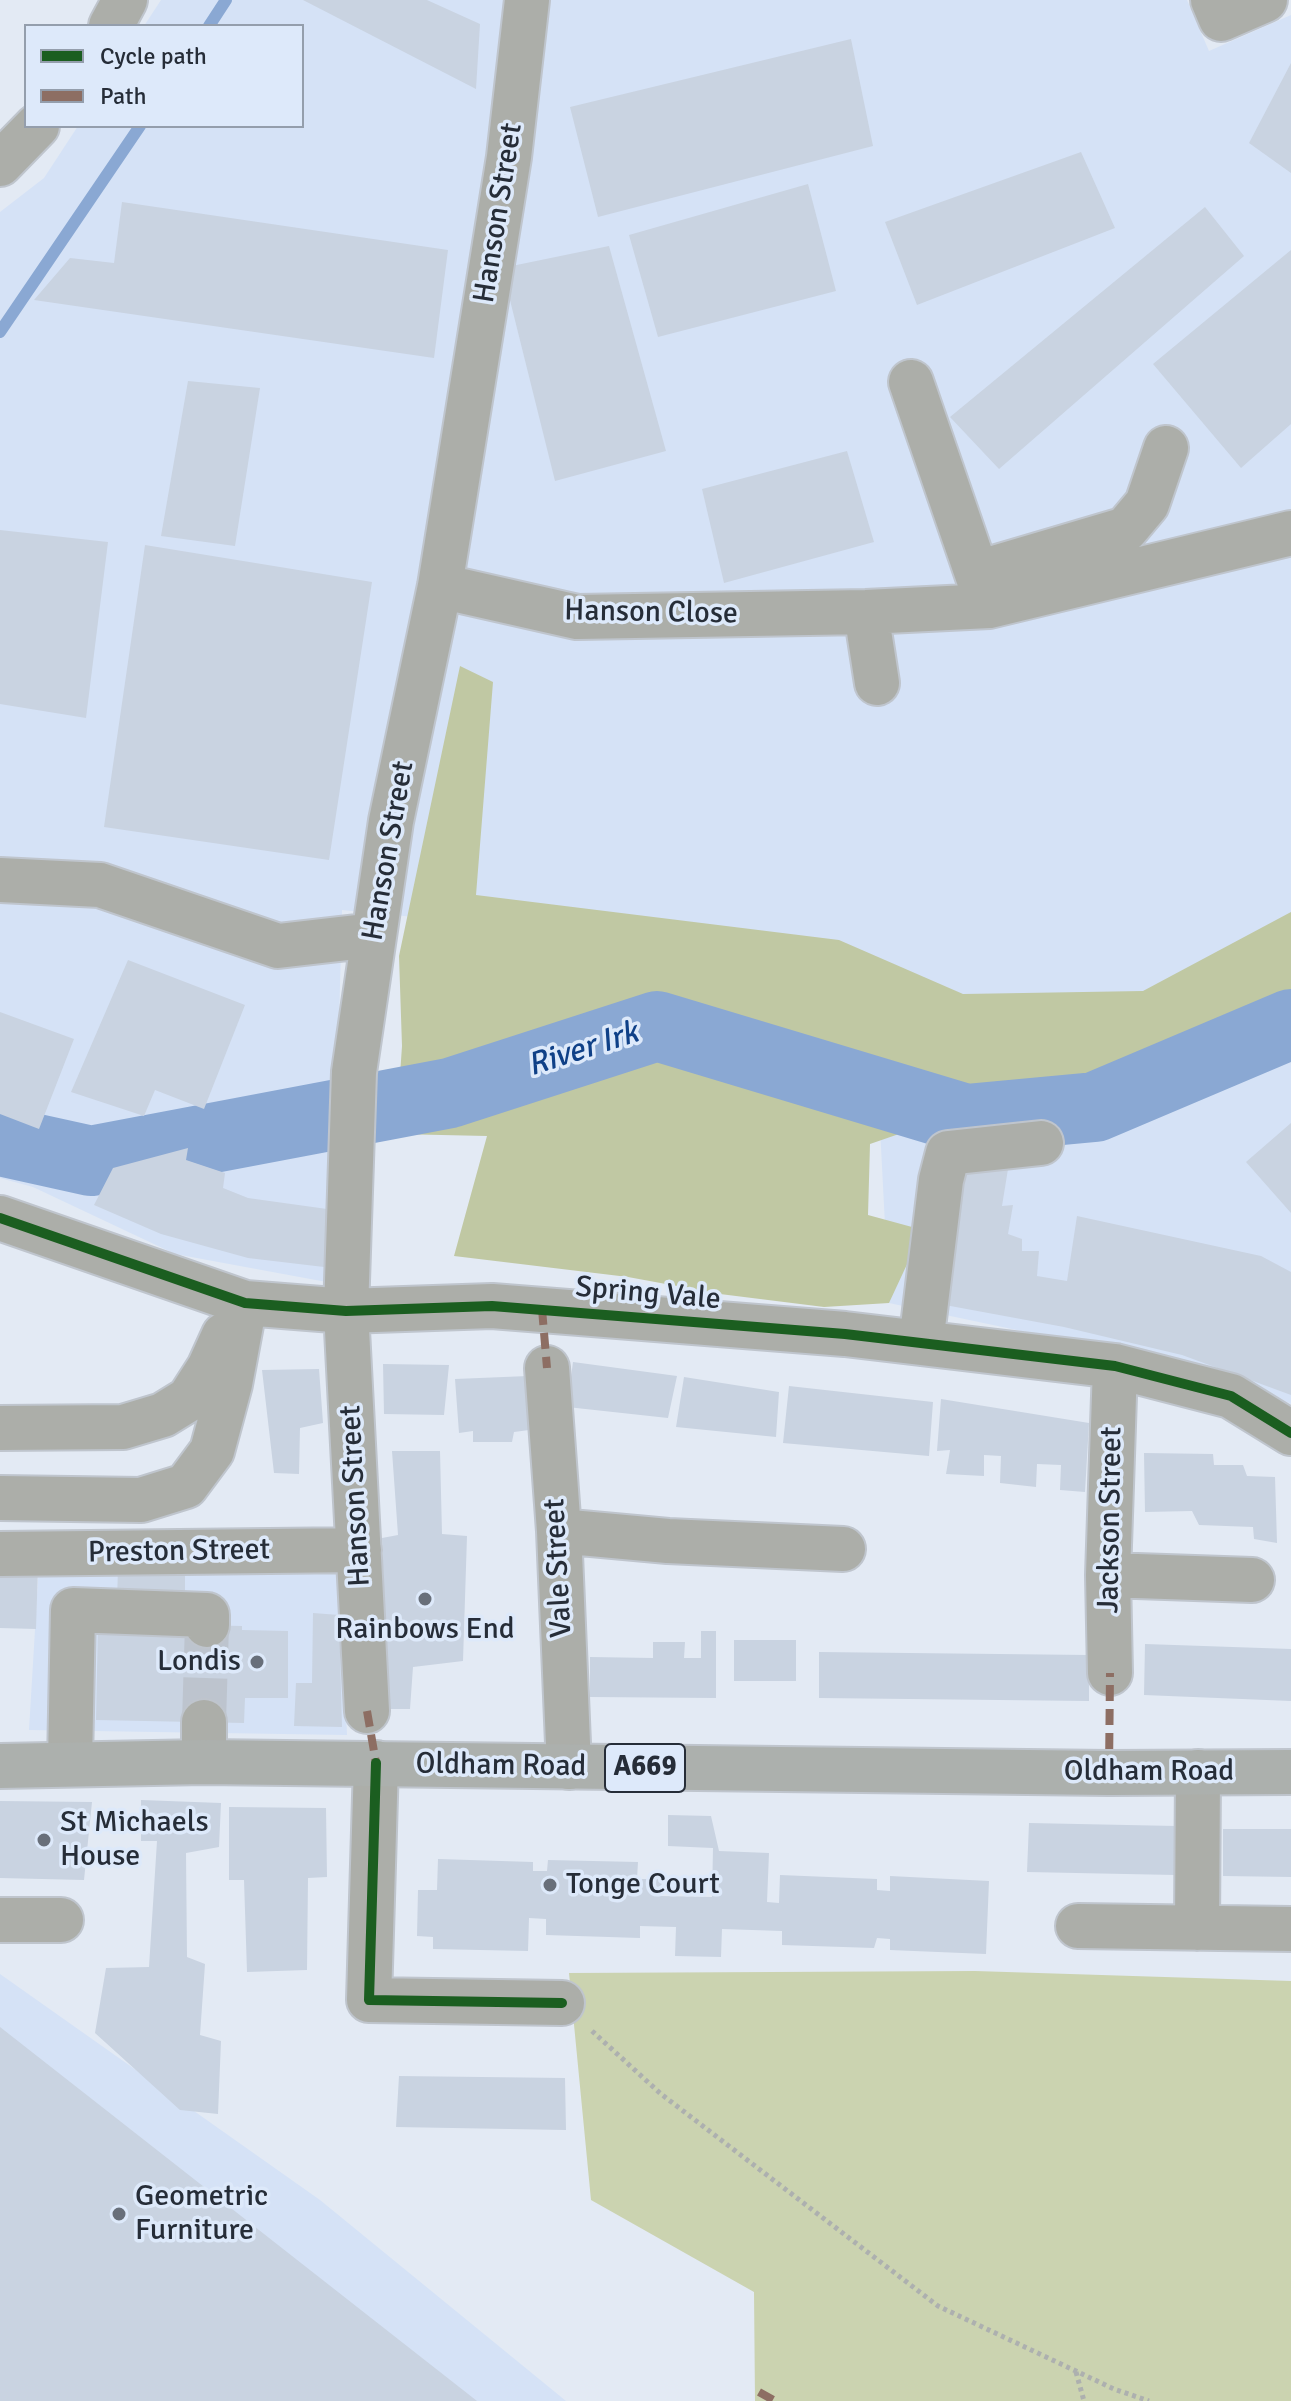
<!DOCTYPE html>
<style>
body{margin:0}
#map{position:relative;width:1291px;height:2401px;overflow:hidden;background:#e3eaf4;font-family:Signika,sans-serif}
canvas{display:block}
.legend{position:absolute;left:24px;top:24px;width:280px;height:104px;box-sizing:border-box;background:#dde9fa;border:2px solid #949eac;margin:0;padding:10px 14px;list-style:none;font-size:24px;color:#262d38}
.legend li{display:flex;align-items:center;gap:16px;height:40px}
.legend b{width:40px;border:2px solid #949eac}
</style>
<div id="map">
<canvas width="1291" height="2401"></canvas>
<ul class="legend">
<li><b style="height:10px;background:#1b5e20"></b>Cycle path</li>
<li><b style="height:10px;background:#8d6e63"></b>Path</li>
</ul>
</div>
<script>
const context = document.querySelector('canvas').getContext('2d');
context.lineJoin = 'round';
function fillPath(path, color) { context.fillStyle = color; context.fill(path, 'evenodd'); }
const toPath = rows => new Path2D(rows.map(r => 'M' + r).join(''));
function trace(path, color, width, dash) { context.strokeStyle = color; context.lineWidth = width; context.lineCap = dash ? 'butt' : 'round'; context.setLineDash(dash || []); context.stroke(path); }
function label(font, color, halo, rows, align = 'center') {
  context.font = font + ' Signika,sans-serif'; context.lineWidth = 7; context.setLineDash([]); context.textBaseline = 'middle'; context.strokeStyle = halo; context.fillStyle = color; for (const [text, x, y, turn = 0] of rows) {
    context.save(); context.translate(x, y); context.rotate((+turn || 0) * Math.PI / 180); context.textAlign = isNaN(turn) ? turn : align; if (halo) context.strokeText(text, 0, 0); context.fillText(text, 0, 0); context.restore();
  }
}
fillPath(toPath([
 [161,0,1187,0,1209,51,1291,15,1291,1404,1229,1375,889,1303,879,1108,879,962,342,910,332,1283,175,1254,33,1187,0,1178,0,212,44,178,78,126,302,126,302,26,144,26],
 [39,1563,340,1571,347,1735,29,1730],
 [0,1974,320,2200,566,2401,0,2401]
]), '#d5e2f6');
fillPath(toPath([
 [975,1971,1291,1981,1291,2401,755,2401,754,2292,591,2200,569,1973]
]), '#cbd3b0');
fillPath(toPath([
 [460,666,493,682,476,895,839,940,963,994,1143,991,1291,912,1291,1028,1261,1058,1115,1116,925,1125,870,1144,868,1215,923,1230,889,1303,824,1307,720,1294,628,1277,454,1256,487,1136,396,1134,402,1046,399,956]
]), '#c0c8a3');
trace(toPath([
 [209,26,226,0],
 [0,332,140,126]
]), '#8aa8d3', 12);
trace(toPath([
 [0,1141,91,1161,450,1093,657,1026,966,1119,1095,1107,1291,1024]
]), '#8aa8d3', 70);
fillPath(toPath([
 [303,0,427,0,480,24,476,89],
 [851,39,873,146,598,217,570,107],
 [1291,63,1291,173,1249,143],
 [1081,152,1115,228,917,305,885,222],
 [808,184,836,291,658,337,629,235],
 [122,202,448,250,434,358,34,300,70,258,114,263],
 [1205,207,1244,256,999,469,950,417],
 [609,246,666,451,555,481,502,268],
 [1291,250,1291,424,1241,468,1153,364],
 [188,381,260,388,235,546,161,536],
 [847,451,874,542,724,583,702,489],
 [0,530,108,542,86,718,0,704],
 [145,545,372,582,329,860,104,827],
 [128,960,245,1005,204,1109,155,1090,144,1116,71,1092],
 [0,1012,74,1039,39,1129,0,1114],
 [1291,1123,1291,1213,1246,1162],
 [188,1148,186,1160,225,1173,223,1188,248,1198,327,1209,324,1267,248,1258,161,1234,94,1205,113,1168],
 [956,1163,1008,1169,1002,1206,1013,1205,1008,1234,1022,1239,1022,1251,1039,1251,1037,1276,1067,1281,1077,1216,1261,1256,1291,1272,1291,1395,1182,1355,1064,1327,945,1305],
 [573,1362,677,1376,668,1418,567,1407],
 [383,1364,449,1365,444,1415,384,1414],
 [319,1369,323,1423,300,1428,299,1474,274,1473,262,1370],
 [528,1376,529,1430,514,1432,512,1442,473,1442,473,1431,459,1433,455,1379],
 [684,1377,779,1392,776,1437,676,1427],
 [789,1386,933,1402,929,1456,783,1443],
 [941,1399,1089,1423,1085,1492,1060,1490,1061,1465,1037,1464,1036,1487,1000,1483,1001,1456,984,1455,984,1476,946,1474,950,1450,937,1451],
 [392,1451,440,1451,442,1534,467,1536,463,1661,413,1667,410,1709,388,1709,382,1538,398,1535],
 [1144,1453,1213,1454,1214,1465,1243,1465,1247,1476,1275,1477,1277,1543,1254,1539,1253,1527,1199,1525,1192,1511,1145,1512],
 [0,1567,38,1567,36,1629,0,1628],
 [118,1568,185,1571,185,1603,117,1601],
 [313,1613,339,1615,342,1727,294,1726,296,1683,312,1683],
 [98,1623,242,1626,242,1630,288,1631,288,1698,245,1698,244,1723,96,1720],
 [701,1631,716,1631,716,1698,590,1697,590,1657,653,1658,653,1642,685,1642,684,1658,701,1658],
 [734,1640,796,1640,796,1681,734,1681],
 [1145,1644,1291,1649,1291,1701,1144,1695],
 [819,1652,1089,1655,1089,1701,819,1698],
 [141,1800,221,1803,219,1847,186,1853,187,1957,205,1964,200,2035,221,2041,218,2114,180,2110,95,2033,106,1968,149,1967,157,1841,141,1841],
 [0,1801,92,1802,84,1880,0,1878],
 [229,1807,326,1808,327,1877,308,1878,307,1970,247,1972,244,1880,229,1880],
 [668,1815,711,1816,719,1851,769,1853,767,1902,779,1903,780,1875,877,1879,877,1890,890,1891,890,1876,989,1881,986,1954,890,1950,890,1939,877,1938,874,1948,782,1945,782,1931,722,1929,721,1957,675,1956,676,1927,640,1926,640,1938,546,1935,546,1919,529,1918,528,1951,433,1949,433,1937,417,1936,418,1890,437,1890,438,1859,533,1862,533,1871,547,1871,548,1860,638,1862,637,1879,662,1879,661,1896,712,1897,713,1848,668,1846],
 [1029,1823,1176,1826,1175,1875,1027,1872],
 [1223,1829,1291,1829,1291,1877,1223,1876],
 [0,2027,477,2401,0,2401],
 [399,2076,565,2078,566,2130,396,2127]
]), '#c9d3e1');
trace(toPath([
 [204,1722,207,1625]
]), '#bdc4ce', 44, [44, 22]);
const minor = toPath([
 [1213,0,1221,19,1265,0],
 [111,26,125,0],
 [0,164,37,126],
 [911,382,986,600],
 [977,573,1126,529,1147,504,1166,448],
 [440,586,577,617,866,612,989,606,1291,533],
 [866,612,877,683],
 [0,880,100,885,278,946,374,935],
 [0,1218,245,1303,346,1311,492,1306,845,1334,1115,1366,1231,1396,1291,1433],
 [921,1343,941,1180,948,1153,1041,1143],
 [547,1368,559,1531,569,1767],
 [0,1428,123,1427,163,1415,189,1399,209,1368,224,1335],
 [0,1498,141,1500,186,1486,212,1451,230,1384,245,1303],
 [559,1531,668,1541,843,1549],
 [0,1554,359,1550],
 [1108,1575,1252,1580],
 [1110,1673,1108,1575,1115,1366],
 [367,1711,346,1311,354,1072,391,821,440,586,509,157,527,0],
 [204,1762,204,1722],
 [70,1763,73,1610,207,1615,207,1625],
 [376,1763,369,2000,562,2003],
 [0,1920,61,1920],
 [1078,1926,1291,1929],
 [1197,1928,1198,1772]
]);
const major = toPath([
 [0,1766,204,1762,1109,1773,1291,1772]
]);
trace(minor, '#bfc5cd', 48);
trace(major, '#bfc5cd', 48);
trace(toPath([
 [592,2031,661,2094,938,2306,1114,2389,1149,2401],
 [1076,2372,1084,2401]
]), '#adb0af', 5, [4, 4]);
trace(minor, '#acaea9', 44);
trace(major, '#acb0ad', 44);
trace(toPath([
 [542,1309,547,1368],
 [367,1711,376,1763],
 [1109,1773,1110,1673],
 [759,2392,775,2401]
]), '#8d6e63', 8, [16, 8]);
trace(toPath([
 [0,1218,245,1303,346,1311,492,1306,845,1334,1115,1366,1231,1396,1291,1433],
 [376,1763,369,2000,562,2003]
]), '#1b5e20', 10);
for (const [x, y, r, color] of [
 [425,1599,8,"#686f7a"],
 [257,1662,8,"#686f7a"],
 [44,1840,8,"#686f7a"],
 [550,1885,8,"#686f7a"],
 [119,2214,8,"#686f7a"]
]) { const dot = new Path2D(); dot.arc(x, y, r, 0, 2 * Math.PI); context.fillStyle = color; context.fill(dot); trace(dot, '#dde9fa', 3); }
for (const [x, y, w] of [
 [645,1768,80]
]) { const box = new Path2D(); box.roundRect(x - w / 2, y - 24, w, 48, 6); context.fillStyle = '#dde9fa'; context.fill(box); trace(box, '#262d38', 2); }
label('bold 28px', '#262d38', null, [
 ["A669",645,1768]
]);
label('30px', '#262d38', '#dde9fa', [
 ["Hanson Street",499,213,-81],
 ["Hanson Close",651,613,1],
 ["Hanson Street",389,851,-80],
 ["Spring Vale",648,1294,5],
 ["Hanson Street",356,1496,-93],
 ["Jackson Street",1111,1520,-89],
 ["Preston Street",179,1552,-1],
 ["Vale Street",559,1568,-93],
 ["Oldham Road",501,1766,1],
 ["Oldham Road",1149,1772]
]);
label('30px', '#262d38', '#dde9fa', [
 ["Rainbows End",425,1630,"center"],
 ["Londis",241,1662,"right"],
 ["St Michaels",60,1823],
 ["House",60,1857],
 ["Tonge Court",566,1885],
 ["Geometric",135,2197],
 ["Furniture",135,2231]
], 'left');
label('italic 32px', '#0f4087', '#dde9fa', [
 ["River Irk",583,1050,-18]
]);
</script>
